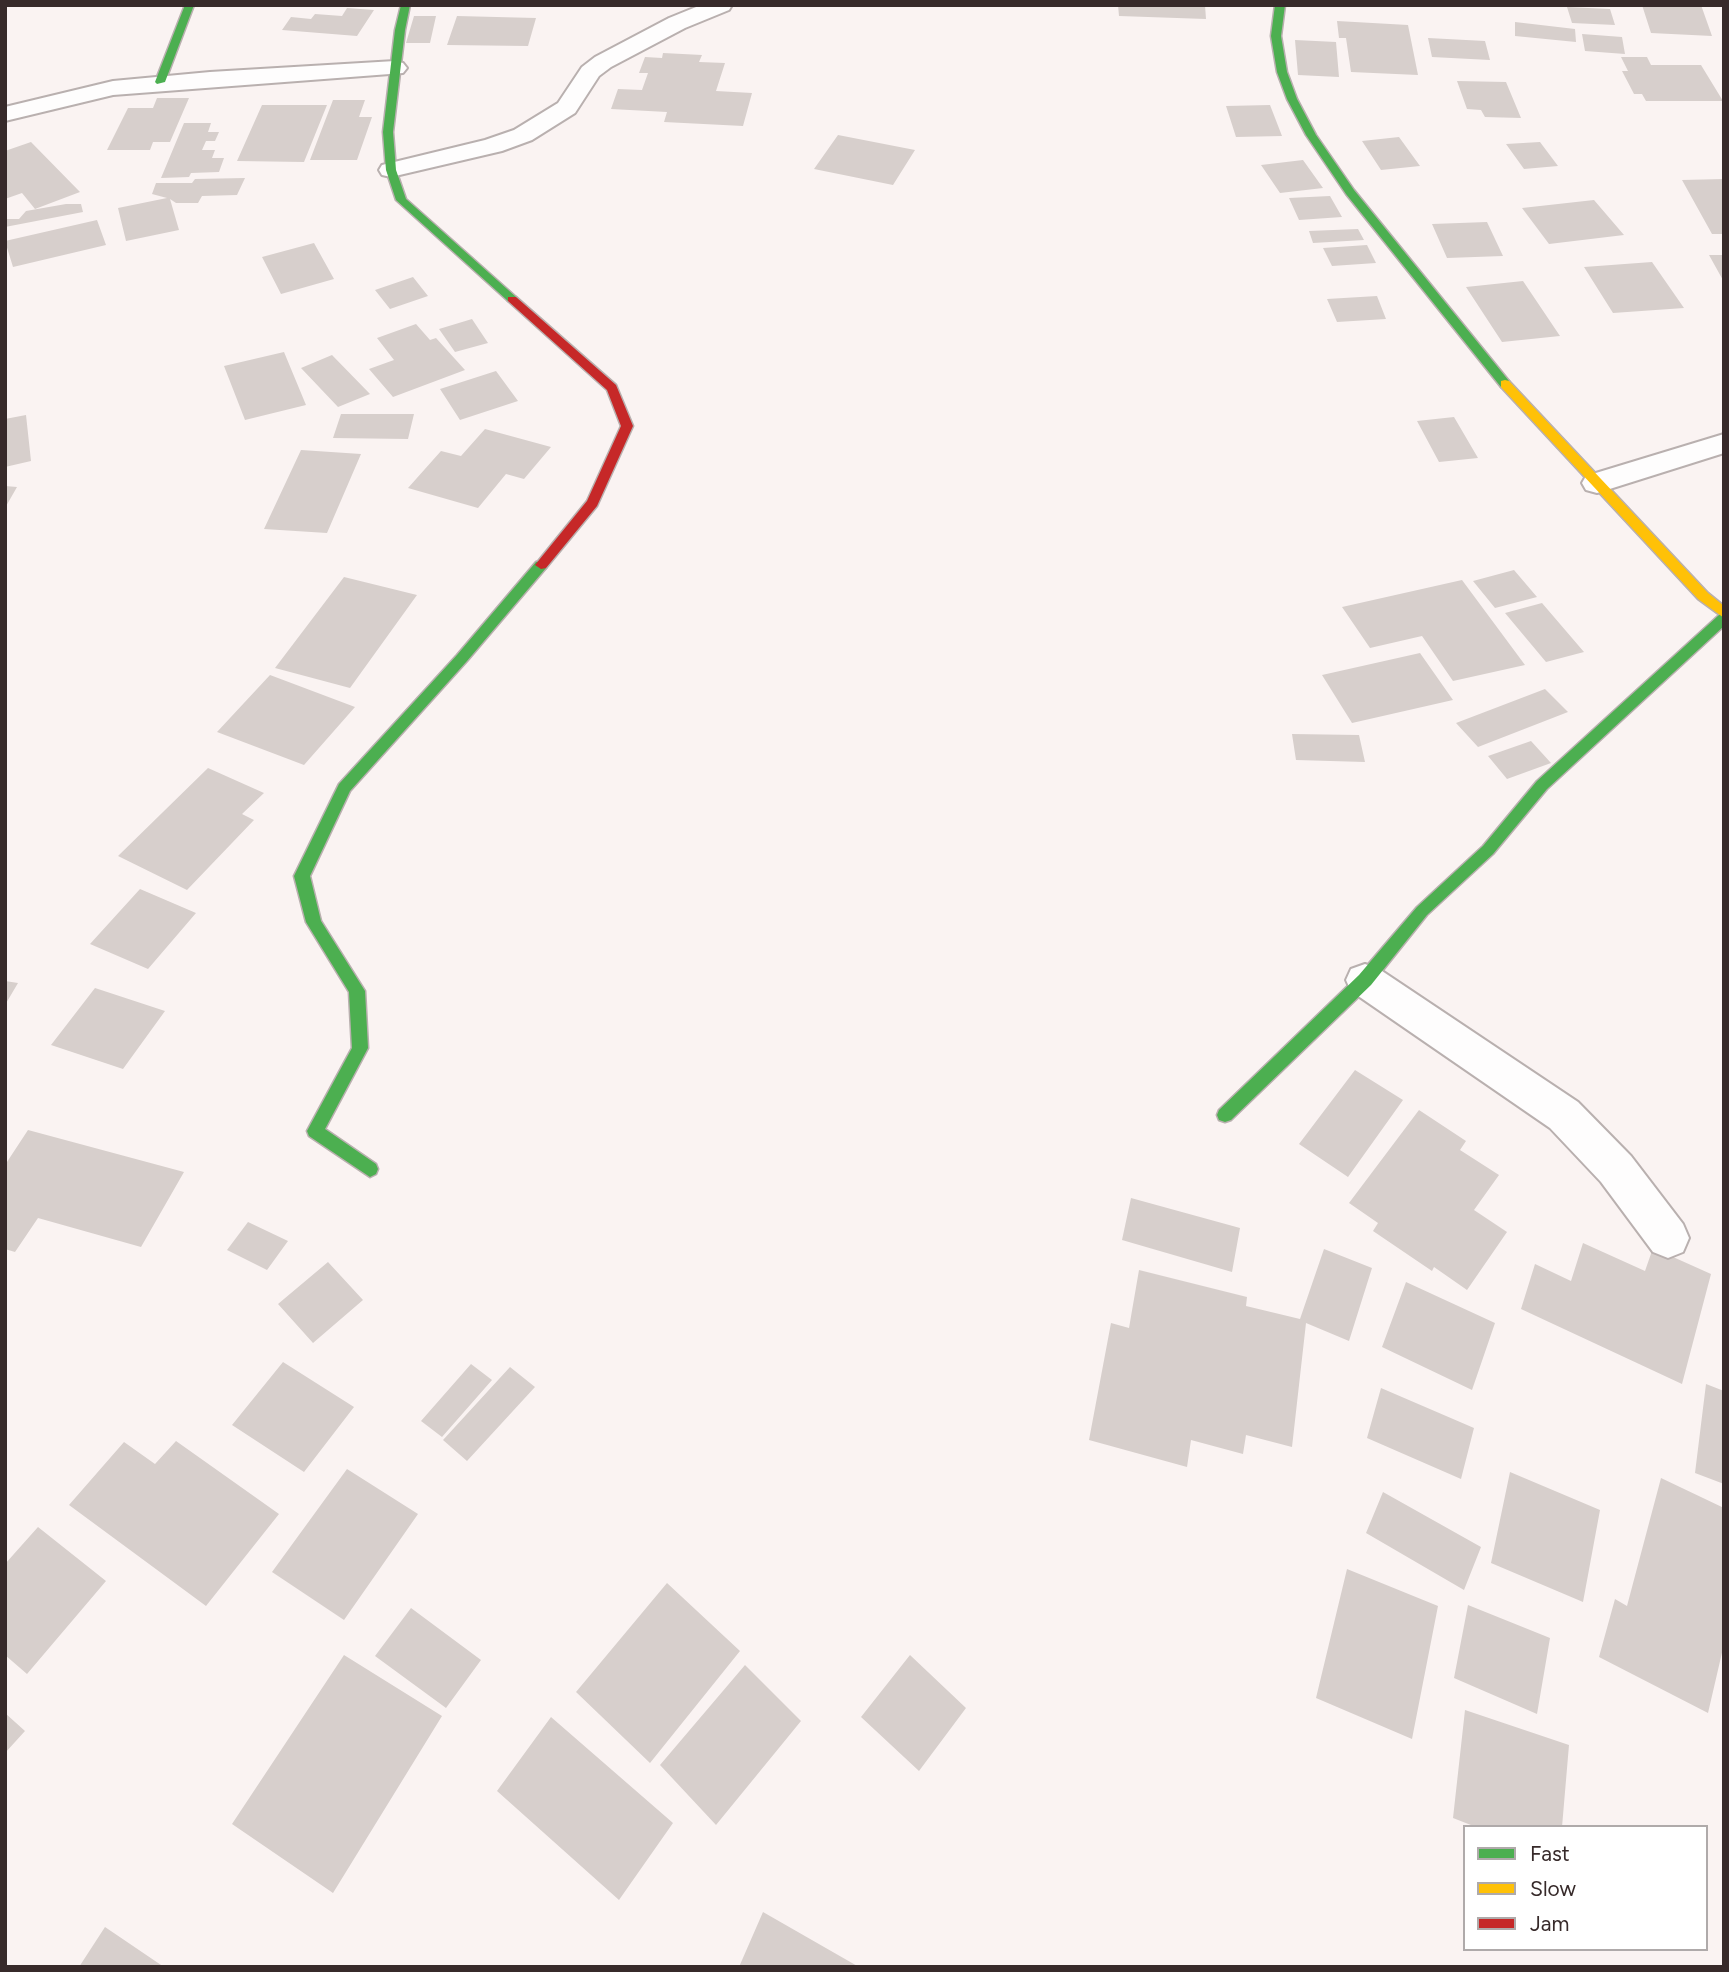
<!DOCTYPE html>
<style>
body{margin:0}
#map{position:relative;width:1729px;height:1972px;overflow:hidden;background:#faf3f2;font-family:Figtree,sans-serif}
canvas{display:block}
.frame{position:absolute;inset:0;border:7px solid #372a2a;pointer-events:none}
.legend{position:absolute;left:1463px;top:1825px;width:245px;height:126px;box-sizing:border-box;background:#fff;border:2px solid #afaaaa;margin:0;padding:9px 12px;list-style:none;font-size:21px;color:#372a2a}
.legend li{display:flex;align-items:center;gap:14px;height:35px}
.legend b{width:35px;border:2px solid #afaaaa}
</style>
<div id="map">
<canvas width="1729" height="1972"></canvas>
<div class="frame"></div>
<ul class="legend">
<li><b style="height:9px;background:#4caf50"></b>Fast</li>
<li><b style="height:9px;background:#ffc107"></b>Slow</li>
<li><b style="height:9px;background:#c62828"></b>Jam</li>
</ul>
</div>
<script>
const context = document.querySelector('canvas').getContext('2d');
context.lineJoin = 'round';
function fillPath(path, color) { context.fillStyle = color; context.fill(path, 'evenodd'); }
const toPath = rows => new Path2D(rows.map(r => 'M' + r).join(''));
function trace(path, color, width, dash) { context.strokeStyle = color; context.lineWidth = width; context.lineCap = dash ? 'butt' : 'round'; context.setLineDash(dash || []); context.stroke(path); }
fillPath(toPath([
 [1118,5,1205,5,1206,19,1119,16],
 [1642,5,1701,5,1712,36,1651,33],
 [1567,7,1610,9,1615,25,1572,23],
 [347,8,374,10,357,36,282,30,291,17,311,19,315,14,342,16],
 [414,16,436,16,430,43,406,43],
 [457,16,536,18,528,46,447,45],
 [1337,21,1408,25,1418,75,1351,72,1346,38,1339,38],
 [1515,22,1575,29,1576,42,1515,36],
 [1582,34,1622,37,1625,54,1585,51],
 [1428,38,1485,41,1490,60,1432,57],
 [1295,40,1336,42,1339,77,1298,75],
 [663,53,702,55,699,62,725,63,716,91,752,93,743,126,664,122,667,112,611,109,618,89,642,90,648,73,639,73,645,57,662,58],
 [1621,57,1647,57,1651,65,1701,65,1723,101,1646,101,1642,94,1634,94,1622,71,1628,71],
 [1457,81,1506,82,1521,118,1485,117,1481,110,1467,109],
 [157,98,189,98,170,142,153,142,150,150,107,150,128,108,153,108],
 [333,100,365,100,359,117,372,117,357,160,310,160],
 [262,105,327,105,304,162,237,161],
 [1270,105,1282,136,1236,137,1226,106],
 [184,123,211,123,208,132,219,132,215,141,206,141,202,150,215,150,212,158,224,158,219,172,191,173,189,177,161,178],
 [838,135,915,150,893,185,814,169],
 [1399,137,1420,166,1381,170,1362,141],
 [31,142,80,192,35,209,22,193,5,199,5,151],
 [1540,142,1558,166,1524,169,1506,144],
 [1303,160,1323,188,1280,193,1261,165],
 [245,178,237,195,202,196,198,203,176,203,170,199,179,230,126,241,118,208,167,198,152,194,156,183,192,183,195,179],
 [1724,179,1724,234,1712,234,1682,180],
 [1330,196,1342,217,1299,220,1289,198],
 [1594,200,1624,235,1549,244,1522,208],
 [66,204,81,204,83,212,5,227,5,219,19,219,26,211],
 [97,220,106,245,13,267,5,241],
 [1487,222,1503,256,1447,258,1432,224],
 [1358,229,1364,240,1313,243,1309,231],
 [314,243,334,279,281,294,262,257],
 [1367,245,1376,263,1332,266,1323,248],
 [1709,255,1724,255,1724,282],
 [1652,262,1684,308,1613,313,1584,267],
 [413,277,428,296,390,309,375,290],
 [1523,281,1560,336,1502,342,1466,287],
 [1377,296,1386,319,1337,322,1327,299],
 [472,319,488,343,455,352,439,329],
 [416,324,430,340,436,338,465,370,393,397,369,369,394,360,377,338],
 [284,352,306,405,245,420,224,366],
 [332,355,370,394,338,407,301,368],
 [496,371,518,401,460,420,440,389],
 [341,414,414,414,408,439,333,438],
 [26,415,31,461,5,467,5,419],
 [1454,417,1478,458,1439,462,1417,421],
 [485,429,551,447,524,479,506,474,478,508,408,488,441,451,461,456],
 [301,450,361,454,327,533,264,529],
 [5,486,17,487,5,508],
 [1514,570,1537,597,1495,608,1473,581],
 [344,577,417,595,350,688,275,668],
 [1462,580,1525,665,1453,681,1422,636,1370,648,1342,607],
 [1542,603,1584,652,1546,662,1505,613],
 [1420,653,1453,700,1352,723,1322,675],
 [270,675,355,707,304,765,217,732],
 [1545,689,1568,712,1478,747,1456,723],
 [1292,734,1359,735,1365,762,1296,760],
 [1531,741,1551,763,1507,779,1488,756],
 [208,768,264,793,242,814,254,820,187,890,118,856],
 [140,889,196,913,148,969,90,944],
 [5,981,18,983,5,1005],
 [95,988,165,1011,123,1069,51,1045],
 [1355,1070,1403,1100,1348,1177,1299,1144],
 [1419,1110,1466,1141,1460,1150,1499,1175,1474,1210,1507,1232,1467,1290,1434,1267,1432,1271,1373,1231,1378,1223,1349,1203],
 [28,1130,184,1172,141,1247,38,1218,15,1252,5,1249,5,1165],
 [1131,1198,1240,1228,1232,1272,1122,1240],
 [248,1222,288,1241,267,1270,227,1250],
 [1583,1243,1645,1271,1653,1248,1711,1274,1682,1384,1521,1309,1535,1264,1571,1281],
 [1324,1249,1372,1268,1349,1341,1306,1323,1292,1447,1246,1435,1243,1454,1191,1440,1187,1467,1089,1440,1111,1323,1129,1328,1139,1270,1247,1297,1246,1306,1300,1319],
 [328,1262,363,1300,313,1343,278,1304],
 [1406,1282,1495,1323,1472,1390,1382,1347],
 [283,1362,354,1407,304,1472,232,1425],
 [471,1364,492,1380,442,1437,421,1421],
 [510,1367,535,1387,467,1461,443,1440],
 [1706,1384,1724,1391,1724,1484,1695,1473],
 [1381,1388,1474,1428,1461,1479,1367,1438],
 [176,1441,279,1514,206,1606,69,1505,124,1442,155,1464],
 [347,1469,418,1514,344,1620,272,1572],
 [1510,1472,1600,1510,1583,1602,1491,1563],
 [1661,1478,1724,1508,1724,1644,1708,1713,1599,1657,1615,1599,1627,1606],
 [1383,1492,1481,1547,1464,1590,1366,1533],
 [38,1527,106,1581,27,1674,5,1655,5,1564],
 [1347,1569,1438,1606,1412,1739,1316,1698],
 [667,1583,740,1651,650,1763,576,1692],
 [1468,1605,1550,1638,1537,1714,1454,1678],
 [411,1608,481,1660,446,1708,375,1656],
 [344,1655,442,1716,333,1893,232,1824],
 [910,1655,966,1708,919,1771,861,1717],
 [745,1665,801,1721,716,1825,660,1765],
 [1465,1710,1569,1745,1562,1827,1476,1827,1453,1818],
 [5,1713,25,1731,5,1753],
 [551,1717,673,1823,619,1900,497,1791],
 [763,1912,859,1967,739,1967],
 [105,1927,164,1967,79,1967]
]), '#d7cfcc');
const street = toPath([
 [701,5,732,5,729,10,685,28,611,67,599,76,575,113,532,140,502,151,391,177,382,175,379,170,382,165,485,140,514,130,558,103,582,67,595,57,669,18,701,5],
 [395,61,403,63,407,68,403,73,113,95,5,121,5,107,113,81,210,72,395,61],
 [1724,434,1724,453,1597,493,1586,490,1582,483,1586,476,1724,434],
 [1365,964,1379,969,1578,1102,1631,1156,1683,1224,1689,1238,1683,1252,1668,1258,1653,1252,1601,1182,1550,1128,1351,991,1346,980,1351,969,1365,964]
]);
const fast = toPath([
 [185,5,194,5,165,82,157,84,155,82,185,5],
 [401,5,410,5,405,30,393,132,396,170,406,199,516,297,516,301,508,301,396,200,386,170,383,132,395,30,401,5],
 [1275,5,1285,5,1281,36,1287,72,1297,99,1316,135,1354,190,1509,381,1509,387,1501,387,1346,194,1306,135,1287,99,1277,72,1271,36,1275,5],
 [541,561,546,562,546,568,467,661,350,791,310,876,321,921,365,991,368,1048,325,1129,376,1164,378,1169,376,1174,370,1177,309,1136,307,1131,352,1048,349,992,306,922,294,876,339,784,457,655,536,562,541,561],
 [1724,613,1724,626,1547,789,1493,854,1427,915,1371,985,1231,1120,1225,1122,1219,1120,1217,1115,1219,1110,1359,975,1417,907,1483,846,1537,781,1719,615,1724,613]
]);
const slow = toPath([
 [1505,380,1509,381,1708,593,1724,606,1724,618,1698,599,1501,387,1501,381,1505,380]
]);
const jam = toPath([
 [508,297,516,297,616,385,633,426,597,506,546,568,541,569,535,565,587,501,621,426,607,390,508,301,508,297]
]);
trace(street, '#b9b0af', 4);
trace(fast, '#b9b0af', 3);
trace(slow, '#b9b0af', 3);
trace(jam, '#b9b0af', 3);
fillPath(street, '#fefdfd');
fillPath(fast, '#4caf50');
fillPath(slow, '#ffc107');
fillPath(jam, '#c62828');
</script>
